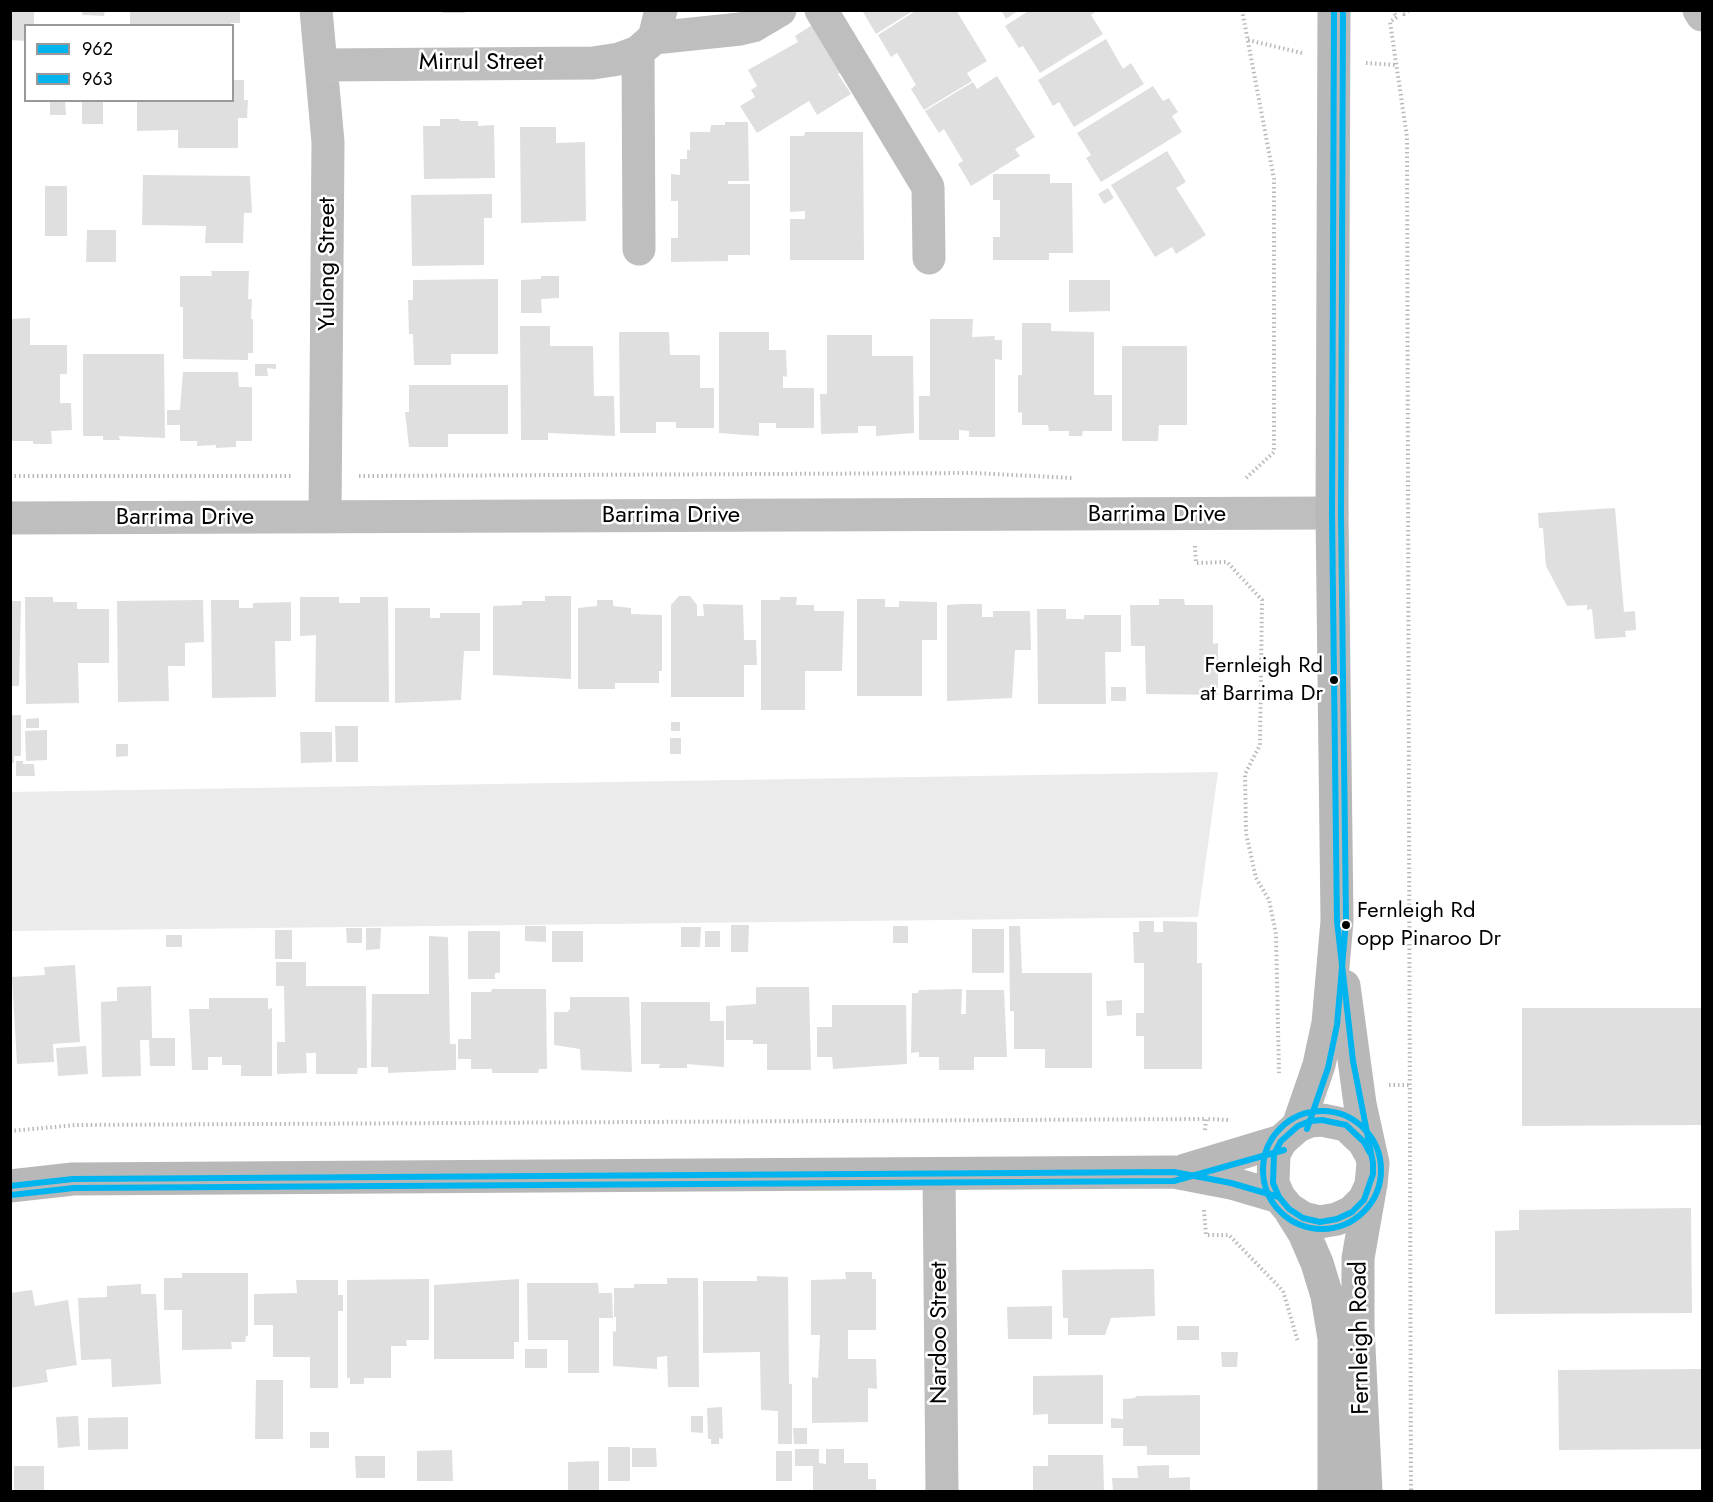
<!DOCTYPE html>
<style>
body{margin:0}
#map{position:relative;width:1713px;height:1502px;overflow:hidden;background:#fff;font-family:Jost,sans-serif}
canvas{display:block}
.frame{position:absolute;inset:0;border:12px solid #000;pointer-events:none}
.legend{position:absolute;left:24px;top:24px;width:210px;height:78px;box-sizing:border-box;background:#fff;border:2px solid #999;margin:0;padding:8px 10px;list-style:none;font-size:18px;color:#000}
.legend li{display:flex;align-items:center;gap:12px;height:30px}
.legend b{width:30px;border:2px solid #999}
</style>
<div id="map">
<canvas width="1713" height="1502"></canvas>
<div class="frame"></div>
<ul class="legend">
<li><b style="height:8px;background:#00b5ef"></b>962</li>
<li><b style="height:8px;background:#00b5ef"></b>963</li>
</ul>
</div>
<script>
const context = document.querySelector('canvas').getContext('2d');
context.lineJoin = 'round';
function fillPath(path, color) { context.fillStyle = color; context.fill(path, 'evenodd'); }
const toPath = rows => new Path2D(rows.map(r => 'M' + r).join(''));
function trace(path, color, width, dash) { context.strokeStyle = color; context.lineWidth = width; context.lineCap = dash ? 'butt' : 'round'; context.setLineDash(dash || []); context.stroke(path); }
function label(font, color, halo, rows, align = 'center') {
  context.font = font + ' Jost,sans-serif'; context.lineWidth = 5; context.setLineDash([]); context.textBaseline = 'middle'; context.strokeStyle = halo; context.fillStyle = color; for (const [text, x, y, turn = 0] of rows) {
    context.save(); context.translate(x, y); context.rotate((+turn || 0) * Math.PI / 180); context.textAlign = isNaN(turn) ? turn : align; if (halo) context.strokeText(text, 0, 0); context.fillText(text, 0, 0); context.restore();
  }
}
fillPath(toPath([
 [1218,772,1198,917,11,931,11,792]
]), '#ebebeb');
fillPath(toPath([
 [83,10,105,10,104,16,82,15],
 [130,10,240,10,240,23,231,23,231,26,130,26],
 [442,10,465,10,465,13,442,13],
 [866,10,914,10,876,34,863,12],
 [917,10,956,10,987,61,967,73,972,81,924,110,911,89,916,85,897,53,891,57,878,35],
 [1001,10,1019,10,1006,19],
 [1030,10,1098,10,1091,15,1103,34,1040,73,1023,46,1019,48,1005,26],
 [10,12,34,12,34,26,26,26,26,41,10,40],
 [817,22,846,70,838,74,851,94,817,115,809,101,757,133,740,106,755,97,751,90,757,86,748,70,798,42,795,36],
 [1106,39,1123,69,1131,63,1144,84,1074,127,1059,102,1053,106,1038,80],
 [997,76,1035,137,1015,149,1020,156,971,186,958,164,963,161,944,129,939,133,925,111,973,82,977,89],
 [232,80,244,80,244,100,248,100,247,118,238,118,238,148,178,148,178,130,137,131,137,100,232,100],
 [1153,86,1163,101,1169,98,1178,112,1172,116,1182,132,1101,182,1086,158,1091,155,1077,133],
 [50,100,65,100,66,115,50,115],
 [82,100,103,100,103,124,82,124],
 [440,119,459,119,460,121,478,121,478,126,494,125,495,178,424,179,423,126,440,126],
 [725,122,748,122,749,181,728,181,728,184,750,184,750,255,728,255,728,261,671,262,671,238,678,238,678,201,671,201,671,174,680,175,680,159,687,159,687,150,690,150,690,132,710,132,711,125,725,125],
 [520,127,556,127,556,143,585,142,586,221,521,223],
 [805,132,863,132,864,260,790,260,790,219,805,219,805,211,790,212,790,136,804,136],
 [1167,151,1186,182,1176,188,1206,235,1176,254,1172,247,1155,257,1111,185],
 [993,174,1050,174,1050,183,1072,183,1073,253,1049,253,1049,260,993,260,993,237,1000,237,1000,200,993,200],
 [143,175,250,176,252,213,244,213,243,243,205,243,206,226,142,225],
 [45,186,67,186,67,236,45,236],
 [1108,188,1114,198,1104,204,1098,194],
 [492,194,492,218,484,218,484,265,412,266,411,195],
 [87,230,116,230,116,262,86,262],
 [211,271,249,271,248,299,252,299,251,319,253,319,253,353,248,353,248,360,183,359,183,307,180,307,180,276,212,276],
 [541,276,559,276,559,298,541,299,542,313,521,313,521,280,541,279],
 [498,279,498,354,451,354,451,365,414,365,413,334,409,334,408,300,413,300,413,280],
 [1069,280,1110,280,1110,311,1069,312],
 [30,318,30,345,67,345,67,374,60,374,60,403,71,403,72,430,51,431,52,444,33,444,33,441,10,441,10,319],
 [930,319,973,319,972,337,995,336,994,340,1002,340,1002,360,995,359,995,437,969,437,969,431,959,430,959,440,919,440,919,396,930,396],
 [1022,323,1051,323,1051,331,1094,332,1094,395,1112,395,1112,431,1083,431,1082,436,1069,436,1069,431,1049,431,1048,425,1022,425,1022,412,1018,413,1018,375,1022,375],
 [520,326,550,326,550,346,593,346,594,396,614,396,615,436,548,433,548,440,521,440],
 [619,332,669,332,670,355,700,355,700,388,714,388,714,428,676,428,676,422,656,422,656,433,620,433],
 [719,332,769,332,769,350,786,350,787,377,783,376,783,388,814,388,814,428,776,428,776,423,759,423,759,436,719,433],
 [827,335,872,335,872,356,913,356,914,433,876,436,876,426,858,426,858,433,821,434,820,394,827,394],
 [1122,346,1187,346,1187,425,1159,425,1158,441,1122,441],
 [83,354,164,354,165,438,119,436,120,440,103,440,103,436,83,436],
 [255,364,276,364,276,369,267,368,268,376,255,376],
 [183,372,238,372,239,387,252,387,252,441,236,441,236,447,216,448,216,445,197,446,197,441,180,441,180,425,167,425,167,410,180,410],
 [409,385,508,385,508,434,448,434,448,447,409,447,405,412,409,412],
 [1615,508,1624,612,1635,611,1636,630,1625,631,1626,637,1595,639,1592,609,1587,610,1587,605,1567,606,1546,566,1543,528,1539,528,1538,513],
 [545,596,571,596,571,679,493,675,493,606,522,605,522,601,545,601],
 [679,596,690,596,697,605,697,616,704,616,703,604,743,605,744,640,756,640,757,665,744,665,744,697,671,697,671,605],
 [25,597,53,597,53,602,77,602,77,609,109,609,109,663,78,663,79,703,26,704],
 [300,597,339,597,339,603,360,603,360,597,388,597,389,702,315,702,316,635,300,636],
 [780,597,797,597,796,605,814,605,814,611,844,611,842,671,805,671,805,710,761,710,761,600,780,600],
 [857,599,885,599,885,607,899,607,899,601,937,602,937,640,922,640,922,696,857,696],
 [1159,599,1184,599,1185,605,1213,605,1213,644,1218,643,1218,695,1146,694,1145,646,1131,646,1130,605,1159,605],
 [203,600,204,642,185,643,185,666,168,666,169,701,118,702,117,601],
 [211,600,239,600,239,608,253,608,253,603,291,602,291,641,275,641,276,697,212,698],
 [597,600,613,600,613,606,631,608,631,614,662,615,662,671,659,671,659,683,615,683,615,689,578,689,578,608,597,606],
 [10,601,21,601,19,686,10,686],
 [965,604,982,604,982,617,993,617,993,611,1030,611,1031,650,1015,650,1012,698,947,701,947,605],
 [395,608,430,608,430,618,440,618,440,613,480,613,480,651,464,651,461,700,395,703],
 [1037,609,1066,609,1066,619,1084,619,1084,615,1121,615,1121,652,1105,652,1106,704,1038,704],
 [1111,687,1126,687,1126,701,1111,701],
 [10,715,21,715,21,756,14,756,14,763,10,763],
 [39,718,39,728,26,728,26,719],
 [671,722,680,722,680,731,671,731],
 [335,726,358,726,358,762,336,762],
 [47,730,47,760,26,761,25,731],
 [300,732,332,732,332,762,301,763],
 [670,738,681,738,681,754,670,754],
 [116,744,128,744,128,756,116,757],
 [16,761,23,761,23,764,34,764,35,776,16,776],
 [1139,921,1154,921,1154,932,1163,932,1163,921,1197,922,1197,963,1202,963,1202,1069,1144,1069,1144,1036,1136,1036,1136,1013,1144,1013,1144,963,1134,963,1133,932,1139,932],
 [731,925,749,925,748,952,731,952],
 [525,926,546,926,546,942,525,941],
 [893,926,908,926,908,943,893,943],
 [1009,926,1020,926,1022,973,1092,973,1092,1068,1045,1068,1045,1049,1014,1049,1014,1011,1010,1011],
 [681,927,701,927,700,947,681,947],
 [346,928,362,928,362,943,347,943],
 [366,928,381,928,380,949,366,950],
 [972,929,1004,929,1004,973,972,973],
 [275,930,292,930,292,959,275,959],
 [468,931,500,931,500,973,495,973,495,979,468,979],
 [552,931,583,931,583,962,552,962],
 [705,931,720,931,720,947,705,947],
 [166,935,182,935,182,947,166,947],
 [429,936,448,937,450,1044,456,1044,456,1070,388,1073,388,1067,371,1067,372,994,429,994],
 [276,962,306,962,306,986,366,986,367,1068,358,1068,357,1074,316,1074,316,1053,306,1053,307,1073,277,1074,277,1042,285,1042,284,986,276,986],
 [75,965,80,1042,53,1044,54,1062,17,1064,12,977,45,975,44,967],
 [151,986,152,1038,175,1038,175,1066,150,1066,149,1040,140,1040,141,1076,102,1077,101,1002,117,1001,117,987],
 [756,987,809,987,811,1070,767,1070,767,1044,753,1044,753,1040,726,1040,726,1006,756,1004],
 [492,989,546,989,547,1069,539,1069,538,1073,492,1073,492,1069,471,1069,471,1059,458,1059,458,1039,471,1039,471,992,491,992],
 [962,989,961,1014,966,1014,966,990,1004,990,1007,1057,974,1057,974,1070,939,1070,939,1057,919,1057,919,1052,911,1053,912,993,918,993,919,990],
 [570,997,629,997,632,1072,581,1070,580,1049,554,1045,554,1012,567,1012,570,1009],
 [209,998,268,998,268,1009,272,1008,272,1076,241,1076,241,1065,222,1065,222,1057,208,1057,208,1070,192,1070,189,1009,209,1009],
 [1122,1000,1122,1015,1107,1016,1106,1001],
 [641,1002,710,1002,710,1021,724,1021,724,1067,687,1064,687,1068,659,1068,660,1064,641,1064],
 [832,1005,906,1005,907,1064,833,1069,832,1057,817,1057,817,1027,832,1027],
 [1522,1008,1702,1008,1702,1125,1522,1126],
 [86,1046,88,1074,58,1076,56,1048],
 [1691,1208,1692,1313,1495,1314,1495,1231,1519,1230,1519,1210],
 [1154,1269,1155,1316,1111,1318,1105,1335,1068,1335,1068,1318,1063,1318,1062,1270],
 [845,1272,872,1272,872,1279,876,1279,876,1330,848,1330,848,1359,876,1359,877,1389,868,1388,868,1422,812,1423,812,1377,818,1378,820,1335,811,1335,811,1280,846,1279],
 [182,1273,248,1273,248,1336,246,1336,245,1342,231,1342,232,1349,182,1350,182,1310,164,1310,164,1278,182,1278],
 [757,1276,788,1277,789,1384,792,1384,792,1444,778,1444,778,1411,761,1410,760,1352,703,1353,703,1281,757,1281],
 [667,1278,698,1278,699,1387,668,1387,667,1356,657,1357,657,1369,613,1366,613,1331,616,1332,616,1317,614,1317,614,1288,634,1288,634,1284,667,1284],
 [429,1279,429,1340,406,1340,407,1346,391,1346,391,1378,364,1378,364,1384,350,1384,350,1378,347,1378,347,1280],
 [519,1279,519,1342,514,1342,514,1359,434,1359,434,1285],
 [296,1280,338,1280,338,1295,343,1295,343,1311,338,1311,338,1388,310,1388,310,1357,273,1357,273,1325,254,1325,254,1294,297,1293],
 [527,1283,598,1283,599,1293,612,1293,613,1318,599,1318,599,1373,568,1373,568,1340,528,1340],
 [141,1284,141,1294,156,1294,161,1384,112,1387,111,1359,81,1360,78,1298,107,1297,107,1286],
 [32,1290,35,1306,68,1300,77,1365,46,1370,48,1382,10,1388,10,1293],
 [1052,1306,1052,1339,1008,1339,1007,1307],
 [1177,1326,1199,1326,1199,1340,1177,1340],
 [525,1349,547,1349,547,1368,525,1368],
 [1221,1352,1238,1352,1237,1367,1222,1367],
 [1702,1369,1702,1449,1559,1450,1558,1370],
 [1103,1375,1103,1424,1048,1424,1048,1414,1033,1415,1033,1376],
 [256,1380,283,1380,283,1439,255,1439],
 [1200,1395,1200,1455,1147,1455,1147,1446,1123,1446,1123,1428,1111,1428,1111,1418,1123,1419,1123,1399,1135,1398,1136,1396],
 [722,1407,723,1439,719,1438,719,1444,711,1444,711,1439,708,1439,707,1408],
 [78,1416,80,1446,58,1448,56,1417],
 [691,1416,703,1416,703,1433,691,1432],
 [128,1417,128,1449,88,1450,88,1418],
 [793,1428,807,1428,807,1444,794,1444],
 [310,1432,329,1432,329,1448,310,1448],
 [608,1447,630,1447,630,1481,608,1481],
 [632,1448,656,1448,657,1467,632,1467],
 [795,1449,819,1449,819,1463,826,1464,826,1449,844,1449,844,1463,868,1463,868,1479,876,1479,876,1491,813,1491,813,1466,795,1466],
 [452,1450,453,1481,417,1481,417,1451],
 [776,1451,792,1451,792,1481,776,1481],
 [1048,1455,1103,1455,1104,1491,1033,1491,1033,1466,1048,1466],
 [355,1456,385,1456,385,1478,356,1478],
 [599,1461,599,1491,568,1491,568,1462],
 [1169,1465,1169,1478,1190,1477,1190,1491,1113,1491,1112,1478,1138,1478,1137,1466],
 [14,1466,44,1466,44,1491,14,1491]
]), '#dfdfdf');
trace(toPath([
 [1242,10,1274,179,1274,452,1244,480],
 [1392,10,1397,17,1390,22,1407,137,1411,1492],
 [1401,10,1404,14,1409,10],
 [1248,40,1302,53],
 [1366,63,1396,65],
 [10,476,292,476],
 [359,476,974,473,1072,478],
 [1195,546,1196,563,1227,562,1262,600,1260,745,1245,774,1246,833,1256,878,1269,900,1276,934,1279,1073],
 [1389,1085,1409,1085],
 [1205,1130,1206,1119,1229,1120],
 [10,1131,76,1125,1206,1119],
 [1204,1210,1206,1235,1229,1235,1283,1291,1298,1342]
]), '#b9b9b9', 4, [1.5, 3]);
trace(toPath([
 [316,10,328,142,325,517],
 [821,10,928,187,929,258],
 [1699,10,1702,15],
 [654,38,740,29,753,26,780,10],
 [638,52,639,249],
 [323,65,593,63,619,59,638,52,654,38,661,10],
 [10,518,1332,513],
 [939,1175,942,1492]
]), '#bebebe', 33);
trace(toPath([
 [1344,986,1360,1104,1373,1163,1371,1185,1364,1200,1352,1212,1337,1219,1320,1222,1303,1218,1289,1209,1279,1197,1273,1183,1274,1154,1281,1141,1298,1126,1310,1121,1322,1120,1346,1125,1364,1142,1370,1153],
 [1298,1126,1319,1065,1328,1023,1337,921,1332,513,1334,10],
 [1185,1170,1281,1141],
 [10,1186,73,1179,1174,1172,1231,1183,1279,1197],
 [1289,1209,1304,1233,1317,1263,1327,1296,1334,1338,1334,1492],
 [1366,1492,1358,1326,1358,1258,1370,1190]
]), '#b8b8b8', 33);
trace(toPath([
 [1334,10,1332,513,1337,921,1353,1061,1373,1163,1373,1174,1364,1200,1352,1212,1337,1219,1320,1222,1303,1218,1289,1209,1279,1197,1273,1183,1274,1154,1281,1141,1298,1126,1310,1121,1322,1120,1346,1125,1364,1142,1370,1153],
 [10,1186,73,1179,1174,1172,1231,1183,1279,1197]
]), '#00b5ef', 6);
trace(toPath([
 '1263 1170a59 59 0 1 1 118 0a59 59 0 1 1-118 0Z',
 [1307,1129,1328,1068,1337,1025,1346,921,1341,513,1343,10],
 [11,1195,74,1188,1174,1181,1284,1150]
]), '#00b5ef', 6);
for (const [x, y, r, color] of [
 [1334,680,5,"#000"],
 [1346,925,5,"#000"]
]) { const dot = new Path2D(); dot.arc(x, y, r, 0, 2 * Math.PI); context.fillStyle = color; context.fill(dot); trace(dot, '#fff', 2); }
label('22px', '#000', '#fff', [
 ["Fernleigh Rd",1323,667],
 ["at Barrima Dr",1323,695],
 ["Fernleigh Rd",1357,912,"left"],
 ["opp Pinaroo Dr",1357,940,"left"]
], 'right');
label('24px', '#000', '#fff', [
 ["Mirrul Street",481,63],
 ["Yulong Street",328,264,-90],
 ["Barrima Drive",1157,515],
 ["Barrima Drive",671,516],
 ["Barrima Drive",185,518],
 ["Nardoo Street",940,1333,-90],
 ["Fernleigh Road",1361,1338,-91]
]);
</script>
